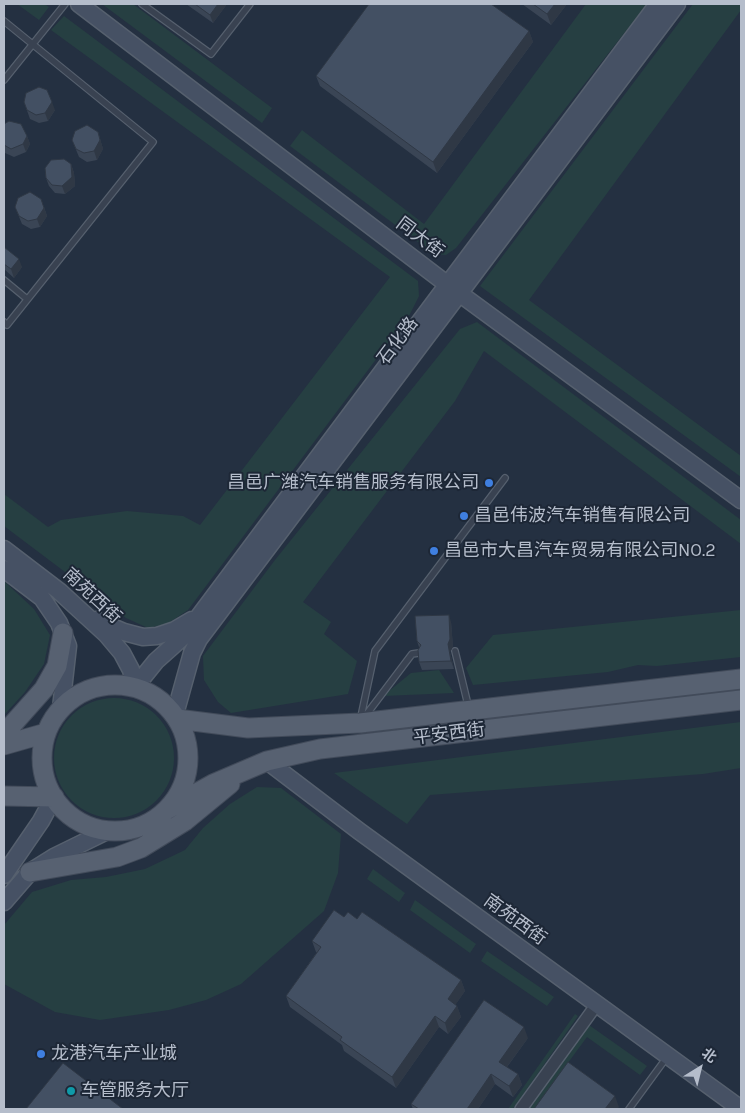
<!DOCTYPE html>
<meta charset="utf-8">
<style>
body{margin:0}
#map{position:relative;width:745px;height:1113px;overflow:hidden;background:#243041;font-family:Karla,"Noto Sans SC",sans-serif}
canvas{display:block}
.frame{position:absolute;inset:0;border:5px solid #b5bdcb;pointer-events:none}
.north{position:absolute;left:675px;top:1043px;width:50px;height:50px;-webkit-text-stroke:4px #1d2736;paint-order:stroke;rotate:36deg;font-size:14px;font-weight:700;line-height:20px;text-align:center;color:#b5bdcb}
.north::after{content:'';display:block;margin:auto;width:18px;height:22px;background:#b5bdcb;clip-path:polygon(50% 0,100% 100%,50% 72%,0 100%)}
</style>
<div id="map">
<canvas width="745" height="1113"></canvas>
<div class="frame"></div>
<div class="north">北</div>
</div>
<script>
const context = document.querySelector('canvas').getContext('2d');
context.lineJoin = 'round';
function fillPath(path, color) { context.fillStyle = color; context.fill(path, 'evenodd'); }
const toPath = rows => new Path2D(rows.map(r => 'M' + r).join(''));
function trace(path, color, width, dash) { context.strokeStyle = color; context.lineWidth = width; context.lineCap = dash ? 'butt' : 'round'; context.setLineDash(dash || []); context.stroke(path); }
function label(font, color, halo, rows, align = 'center') {
  context.font = font + ' Karla,"Noto Sans SC",sans-serif'; context.lineWidth = 4; context.setLineDash([]); context.textBaseline = 'middle'; context.strokeStyle = halo; context.fillStyle = color; for (const [text, x, y, turn = 0] of rows) {
    context.save(); context.translate(x, y); context.rotate((+turn || 0) * Math.PI / 180); context.textAlign = isNaN(turn) ? turn : align; if (halo) context.strokeText(text, 0, 0); context.fillText(text, 0, 0); context.restore();
  }
}
fillPath(toPath([
 [17,4,44,4,49,7,39,20],
 [102,4,133,4,272,108,262,123],
 [586,4,647,4,456,248,446,255,434,254,290,146,302,130,424,224],
 [693,4,741,4,741,10,529,300,741,456,741,477,480,286],
 [64,16,418,281,419,296,410,314,188,610,167,624,148,628,126,618,4,526,4,494,48,527,61,520,127,511,183,516,200,525,390,277,51,30],
 [477,322,741,520,741,544,484,351,455,401,303,602,331,622,324,634,357,661,348,694,231,713,218,702,204,680,203,656,275,560,460,329],
 [4,581,34,609,50,635,44,664,25,692,4,715],
 [741,610,741,657,657,666,638,665,608,672,473,685,466,668,493,635],
 [439,670,454,693,383,696,411,673],
 '54 758a60 60 0 1 1 120 0a60 60 0 1 1-120 0Z',
 [741,722,741,768,703,774,430,795,407,824,334,773],
 [257,787,281,788,341,834,338,873,324,911,241,984,206,1000,169,1010,100,1020,55,1012,4,984,4,925,32,892,71,880,106,877,145,869,185,850,203,828,230,804],
 [373,869,405,893,399,902,367,879],
 [415,900,476,944,470,953,410,910],
 [487,951,554,997,547,1006,481,961],
 [575,1014,578,1016,513,1109,508,1109],
 [589,1025,647,1066,640,1075,587,1037,534,1109,529,1109]
]), '#263f42');
const lane = toPath([
 [142,4,211,54,250,4],
 [4,21,153,142,7,325,4,322],
 [4,80,65,4],
 [4,280,27,299],
 [455,651,469,709],
 [363,719,412,654,419,653],
 [360,721,375,651,505,478],
 [629,1109,667,1057]
]);
const street = toPath([
 [521,1109,597,1004]
]);
const secondary = toPath([
 [79,4,448,285,741,500],
 [4,549,59,591,106,634,122,653,131,670,135,687],
 [4,569,42,598,59,623,68,646,61,708],
 [96,620,124,632,143,637,157,636,175,630,192,620],
 [135,687,156,661,184,636,200,615,658,4],
 [175,714,192,653,199,639,677,4],
 [267,761,359,831,741,1109],
 [4,875,41,821,54,797],
 [4,902,30,872,54,857,107,831]
]);
const primary = toPath([
 '42 758a73 73 0 1 1 146 0a73 73 0 1 1-146 0Z',
 [177,719,248,728,360,723,741,679],
 [4,734,44,689,57,666,63,633],
 [4,745,46,733],
 [4,796,54,797],
 [168,809,213,784,267,761,320,749,741,700],
 [30,872,117,857,141,848,185,821,230,784]
]);
trace(lane, '#56606e', 8);
trace(street, '#56606e', 14);
trace(secondary, '#56606e', 19);
trace(primary, '#424b5a', 21);
trace(lane, '#394251', 5.5);
trace(street, '#394251', 11);
trace(secondary, '#465164', 16);
trace(primary, '#576171', 19);
fillPath(toPath([
 [186,4,227,4,213,23],
 [522,4,567,4,551,25],
 [529,31,533,42,437,173,320,86,316,76],
 [24,102,55,110,48,121,39,123,30,119],
 [4,124,27,136,30,144,26,152,14,157,5,153,4,150],
 [98,132,103,149,97,160,87,162,79,157,72,140],
 [71,164,74,173,75,186,65,194,55,193,49,186,46,178],
 [15,207,44,207,47,216,40,227,31,229,22,224],
 [4,247,22,267,14,278,4,269],
 [451,622,453,647,450,652,454,669,422,670,419,662,419,647,417,641],
 [344,917,357,919,461,980,465,991,455,1005,457,1006,461,1017,448,1034,439,1027,396,1088,344,1051,342,1045,290,1007,286,996,317,952,316,952,312,941],
 [528,1038,507,1067,518,1074,522,1085,513,1097,495,1084,478,1109,413,1109,411,1104]
]), '#3a4555');
fillPath(toPath([
 [218,4,227,4,213,23,210,15],
 [555,4,567,4,551,25,547,14],
 [529,31,533,42,437,173,433,162],
 [52,102,55,110,48,121,45,113],
 [98,132,103,149,97,160,94,151],
 [27,136,30,144,26,152,23,144],
 [71,164,74,173,75,186,65,194,62,186],
 [41,199,47,216,40,227,37,219],
 [19,259,22,267,14,278,11,269],
 [449,615,451,622,453,647,450,652,454,669,451,661,448,644],
 [461,980,465,991,452,1010,448,999],
 [457,1006,461,1017,448,1034,445,1023],
 [435,1016,439,1027,396,1088,392,1077],
 [524,1027,528,1038,503,1072,499,1062],
 [491,1074,495,1084,478,1109,467,1109],
 [518,1074,522,1085,513,1097,509,1086],
 [615,1096,619,1107,617,1109,605,1109]
]), '#2f3845');
const building = toPath([
 [195,4,218,4,210,15,195,4],
 [369,4,491,4,529,31,433,162,316,76,369,4],
 [533,4,555,4,547,14,533,4],
 [39,87,47,90,52,102,45,113,36,115,27,110,24,102,26,93,39,87],
 [9,121,21,124,27,136,23,144,11,149,4,145,4,124,9,121],
 [87,125,98,132,100,140,94,151,84,153,76,149,72,140,75,131,87,125],
 [64,159,71,164,72,177,62,186,52,185,46,178,45,168,51,160,64,159],
 [30,192,41,199,44,208,37,219,28,221,19,216,15,207,18,198,30,192],
 [4,247,19,259,11,269,4,264,4,247],
 [449,615,450,639,448,644,451,661,419,662,418,650,421,645,417,641,415,616,449,615],
 [334,910,344,917,348,912,357,919,362,912,461,980,448,999,457,1006,445,1023,435,1016,392,1077,340,1040,342,1037,286,996,321,947,312,941,334,910],
 [484,1000,524,1027,499,1062,518,1074,509,1086,491,1074,467,1109,419,1109,411,1104,484,1000],
 [568,1062,615,1096,605,1109,534,1109,568,1062],
 [63,1063,123,1109,26,1109,63,1063]
]);
fillPath(building, '#435063');
trace(building, '#2f3845', 1);
for (const [x, y, r, color] of [
 [489,483,5,"#3f7fe0"],
 [464,516,5,"#3f7fe0"],
 [434,551,5,"#3f7fe0"],
 [41,1054,5,"#3f7fe0"],
 [71,1091,5,"#0f9aa8"]
]) { const dot = new Path2D(); dot.arc(x, y, r, 0, 2 * Math.PI); context.fillStyle = color; context.fill(dot); trace(dot, '#1d2736', 2); }
label('18px', '#b5bdcb', '#1d2736', [
 ["同大街",420,238,37],
 ["石化路",398,341,-53],
 ["南苑西街",92,596,43],
 ["平安西街",449,734,-7],
 ["南苑西街",515,920,36]
]);
label('18px', '#b5bdcb', '#1d2736', [
 ["昌邑广潍汽车销售服务有限公司",479,483,"right"],
 ["昌邑伟波汽车销售有限公司",474,516],
 ["昌邑市大昌汽车贸易有限公司NO.2",444,551],
 ["龙港汽车产业城",51,1054],
 ["车管服务大厅",81,1091]
], 'left');
</script>
